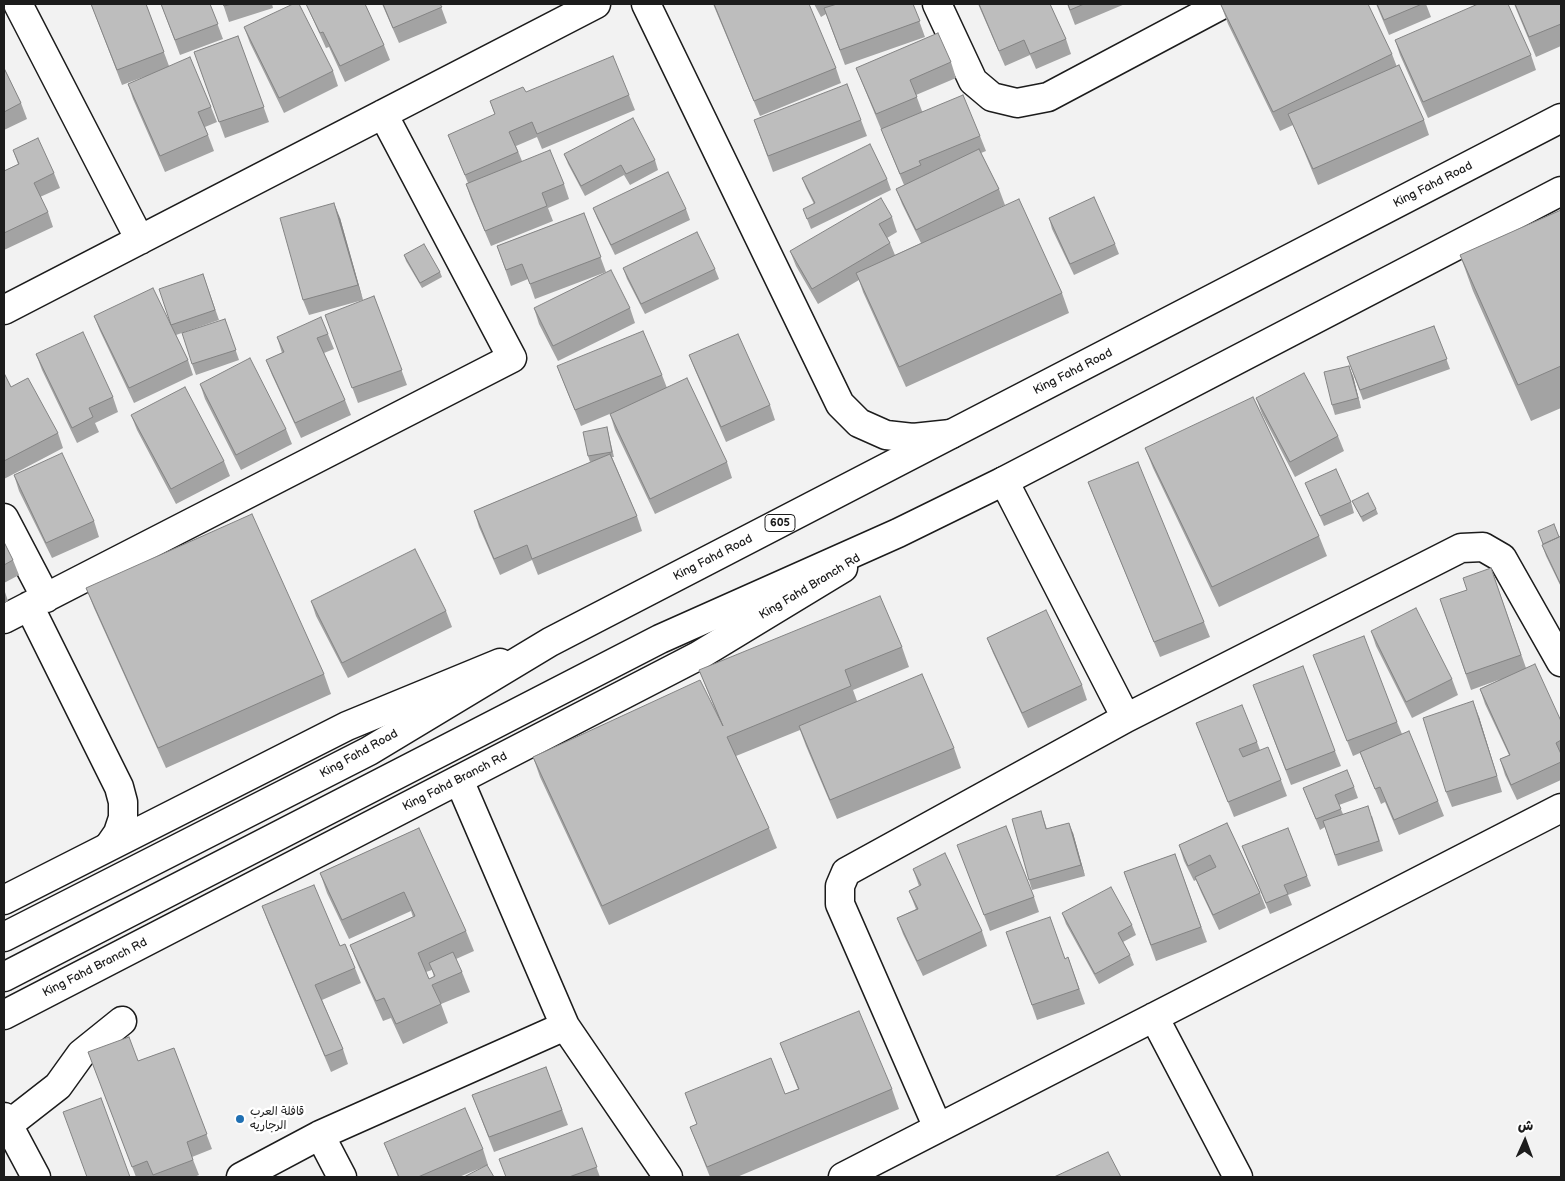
<!DOCTYPE html>
<meta charset="utf-8">
<style>
body{margin:0}
#map{position:relative;width:1565px;height:1181px;overflow:hidden;background:#f2f2f2;font-family:"Balsamiq Sans","Playpen Sans Arabic",sans-serif}
canvas{display:block}
.frame{position:absolute;inset:0;border:5px solid #1c1c1c;pointer-events:none}
.north{position:absolute;left:1500px;top:1116px;width:50px;height:50px;-webkit-text-stroke:4px #fff;paint-order:stroke;rotate:2deg;font-size:14px;font-weight:700;line-height:20px;text-align:center;color:#1c1c1c}
.north::after{content:'';display:block;margin:auto;width:18px;height:22px;background:#1c1c1c;clip-path:polygon(50% 0,100% 100%,50% 72%,0 100%)}
</style>
<div id="map">
<canvas width="1565" height="1181"></canvas>
<div class="frame"></div>
<div class="north">ش</div>
</div>
<script>
const context = document.querySelector('canvas').getContext('2d');
context.lineJoin = 'round';
const toPath = rows => new Path2D(rows.map(r => 'M' + r).join(''));
function trace(path, color, width, dash) { context.strokeStyle = color; context.lineWidth = width; context.lineCap = dash ? 'butt' : 'round'; context.setLineDash(dash || []); context.stroke(path); }
function fillPath(path, color) { context.fillStyle = color; context.fill(path, 'evenodd'); }
function label(font, color, halo, rows, align = 'center') {
  context.font = font + ' "Balsamiq Sans","Playpen Sans Arabic",sans-serif'; context.lineWidth = 5; context.setLineDash([]); context.textBaseline = 'middle'; context.strokeStyle = halo; context.fillStyle = color; for (const [text, x, y, turn = 0] of rows) {
    context.save(); context.translate(x, y); context.rotate((+turn || 0) * Math.PI / 180); context.textAlign = isNaN(turn) ? turn : align; if (halo) context.strokeText(text, 0, 0); context.fillText(text, 0, 0); context.restore();
  }
}
const minor = toPath([
 [18,4,140,240],
 [646,4,840,404,859,423,886,435,913,438,951,434],
 [937,4,973,81,992,97,1017,103,1048,97,1223,4],
 [4,310,596,4],
 [1004,481,1126,718],
 [4,518,46,598],
 [29,606,119,787,123,802,123,818,118,833,109,846],
 [4,619,512,358,383,114],
 [459,780,565,1026,668,1177],
 [1154,1017,1238,1177],
 [4,1117,36,1177],
 [8,1125,58,1086,81,1054,122,1021],
 [938,1128,840,904,840,886,846,872,1126,718,1461,548,1483,547,1502,558,1561,662],
 [320,1135,342,1177],
 [241,1177,320,1135,565,1026],
 [843,1177,1561,808]
]);
const major = toPath([
 [4,900,347,726,500,663],
 [4,1015,698,656,843,568]
]);
const highway = toPath([
 [4,937,369,751,550,642,1561,118],
 [4,977,660,639,898,533,1004,481,1561,191]
]);
trace(minor, '#1c1c1c', 31);
trace(major, '#1c1c1c', 31);
trace(highway, '#1c1c1c', 31);
trace(minor, '#fff', 28);
trace(major, '#fff', 28);
trace(highway, '#fff', 28);
fillPath(toPath([
 [91,4,146,4,169,66,211,107,217,122,205,127,214,151,165,172,133,99,128,84,146,76,122,85],
 [161,4,210,4,223,39,180,55],
 [223,4,272,4,273,8,229,22],
 [306,4,365,4,384,45,390,60,345,82,329,47,326,48],
 [382,4,440,4,447,23,399,43],
 [713,4,836,68,841,83,760,116],
 [814,4,913,4,925,37,845,65,826,14,821,17],
 [978,4,1050,4,1066,39,1071,54,1036,69,1030,55,1005,66],
 [1067,4,1125,4,1075,25],
 [1376,4,1426,4,1431,17,1389,35],
 [1514,4,1561,4,1561,46,1536,57],
 [1221,5,1392,54,1397,67,1424,120,1429,135,1318,185,1293,125,1280,131,1228,24],
 [244,27,333,71,338,86,284,113,250,43],
 [238,36,269,122,225,138,194,52],
 [1395,40,1531,55,1536,70,1428,118,1400,55],
 [951,62,956,78,916,95,922,111,980,136,986,151,981,153,999,189,1005,205,980,217,1062,293,1069,313,906,387,863,292,859,280,818,304,796,266,790,251,892,217,897,232,887,238,890,243,895,255,921,243,902,204,896,189,904,185,856,68],
 [4,68,21,103,27,119,4,130],
 [526,92,629,95,635,110,542,149,537,137,516,146,522,161,564,184,569,199,548,208,553,221,491,246,471,199,466,184,468,183,448,135,495,115,490,101],
 [754,120,861,120,867,136,773,172],
 [13,150,54,173,60,188,40,197,48,212,53,227,4,250,4,171,18,164],
 [564,154,655,160,658,170,630,185,624,175,585,196,568,164],
 [802,178,887,179,891,190,811,229,803,209,814,204,806,188],
 [593,208,686,209,690,220,615,255,597,218],
 [1561,210,1561,408,1531,421,1473,291,1460,255],
 [584,213,606,272,535,299,528,279,511,286,497,246],
 [340,218,363,300,309,315,303,300],
 [1049,218,1115,244,1119,254,1074,275,1052,229],
 [404,255,440,272,442,277,422,288,406,261],
 [623,268,715,269,719,279,645,314,627,279],
 [203,274,219,320,176,335,188,360,193,375,134,403,100,331,94,316,170,322],
 [374,296,407,385,358,403,331,330],
 [534,308,630,308,635,323,558,361,539,324],
 [225,319,239,360,196,375,192,364],
 [1434,326,1450,369,1363,400,1347,357],
 [328,334,334,349,324,353,345,400,351,415,301,438,272,375,266,360,282,353,277,337],
 [36,354,113,397,118,412,95,423,99,432,77,443,42,370],
 [689,355,770,405,775,420,726,442,695,370],
 [557,366,662,375,667,388,727,462,732,478,655,514,615,430,610,414,619,410,581,426],
 [4,373,11,387,58,433,63,448,4,479],
 [1353,376,1361,408,1335,415,1332,405],
 [200,384,286,429,292,444,241,470,205,399],
 [1256,398,1338,436,1344,451,1295,477,1262,414],
 [131,415,224,461,230,476,176,504,137,430],
 [607,427,614,457,612,457,637,516,642,531,538,575,532,560,500,575,479,527,474,511,593,461,590,462,588,456],
 [1145,448,1319,536,1327,556,1219,607,1153,468],
 [14,475,94,521,99,537,52,558,19,491],
 [1088,482,1204,622,1210,637,1160,657,1094,497],
 [1305,483,1351,502,1354,513,1324,526],
 [1352,501,1376,509,1378,514,1363,522],
 [1561,536,1561,587,1546,556,1542,545],
 [4,542,13,560,19,575,4,583],
 [1491,568,1526,668,1561,721,1561,780,1517,800,1505,775,1500,759,1509,755,1485,704,1480,689,1501,679,1471,690,1440,599,1467,590],
 [86,588,324,674,331,694,166,768,94,608],
 [4,589,8,601,4,603],
 [311,601,446,611,452,627,348,678,316,616],
 [1371,631,1452,679,1458,695,1412,718,1376,646],
 [987,638,1082,685,1087,700,1028,728,993,653],
 [902,647,909,667,853,690,857,701,954,748,961,768,837,819,806,746,800,730,736,756,769,828,777,848,609,925,540,777,533,757,717,714,699,670],
 [1313,655,1397,722,1402,734,1438,801,1444,816,1399,835,1385,802,1381,804,1360,753,1353,756],
 [1253,685,1335,751,1341,766,1291,785],
 [1479,717,1502,792,1452,807,1446,792],
 [1196,723,1257,742,1260,750,1281,780,1287,796,1234,817],
 [1354,787,1358,798,1339,805,1343,814,1372,816,1383,851,1338,866,1325,827,1320,830,1303,788],
 [1041,811,1047,829,1073,833,1085,876,1032,890,1029,880],
 [1227,823,1260,893,1266,908,1219,930,1201,892,1196,880,1194,881,1184,861,1179,845],
 [419,828,466,931,474,951,456,959,462,972,470,992,441,1004,448,1023,403,1044,391,1018,383,1021,358,965,350,945,413,917,411,911,349,939,327,893,320,873],
 [432,970,434,977,429,979,426,972],
 [1242,846,1307,876,1311,886,1288,895,1292,905,1270,914],
 [1175,854,1207,942,1156,961,1124,872],
 [963,860,1034,897,1039,912,990,931],
 [913,869,982,931,987,946,923,976,903,934,897,918,916,909,909,891,919,886],
 [262,906,340,946,355,968,361,983,322,1000,343,1049,348,1064,331,1072,268,922],
 [1062,913,1132,925,1136,935,1123,942,1130,955,1134,965,1099,984,1066,924],
 [1006,932,1065,959,1068,957,1085,1004,1037,1020],
 [780,1043,892,1089,899,1109,737,1177,710,1177,690,1127,697,1124,685,1093,785,1094,798,1089],
 [174,1048,212,1149,192,1157,199,1175,194,1177,153,1177,153,1176,150,1177,136,1177,88,1052,138,1061],
 [546,1067,568,1125,494,1152,472,1095],
 [582,1128,600,1177,506,1177],
 [384,1143,483,1149,488,1165,459,1177,398,1177]
]), '#a3a3a3');
fillPath(toPath([
 [334,203,340,218,363,300,358,285],
 [1349,366,1353,376,1361,408,1358,398],
 [1473,701,1479,717,1502,792,1497,776],
 [1069,823,1073,833,1085,876,1081,865]
]), '#848484');
const building = toPath([
 [91,4,146,4,164,52,117,70,91,4],
 [161,4,210,4,218,24,175,40,161,4],
 [223,4,232,4,224,6,223,4],
 [293,4,299,4,333,71,279,98,244,27,293,4],
 [306,4,365,4,384,45,340,66,323,32,320,33,306,4],
 [383,4,440,4,442,7,393,28,383,4],
 [714,4,809,4,836,68,754,101,714,4],
 [837,4,913,4,920,21,840,50,824,8,837,4],
 [979,4,1050,4,1066,39,1030,54,1024,40,999,51,979,4],
 [1068,4,1084,4,1070,10,1068,4],
 [1223,4,1368,4,1392,54,1273,112,1221,5,1223,4],
 [1377,4,1422,4,1384,20,1377,4],
 [1478,4,1508,4,1531,55,1423,102,1395,40,1478,4],
 [1515,4,1561,4,1561,24,1529,37,1515,4],
 [938,33,951,62,910,80,917,97,876,114,856,68,938,33],
 [238,36,264,107,219,122,194,52,238,36],
 [613,56,629,95,537,134,532,122,509,132,518,152,465,175,448,135,495,114,490,101,523,87,526,92,613,56],
 [190,57,211,107,198,112,208,135,160,156,128,84,190,57],
 [1399,65,1424,120,1313,169,1288,114,1399,65],
 [4,68,21,103,4,112,4,68],
 [847,84,861,120,768,156,754,120,847,84],
 [963,95,980,136,919,161,921,165,900,174,881,129,963,95],
 [633,118,655,160,626,174,621,165,581,186,564,154,633,118],
 [38,138,54,173,34,183,48,212,4,233,4,171,19,164,13,150,38,138],
 [870,144,887,179,807,219,803,209,815,203,802,178,870,144],
 [979,149,999,189,916,230,896,189,979,149],
 [550,150,564,184,542,193,547,206,485,231,466,184,550,150],
 [668,172,686,209,611,245,593,208,668,172],
 [1094,197,1115,244,1070,264,1049,218,1094,197],
 [881,198,892,217,879,224,890,243,812,289,790,251,881,198],
 [1019,199,1062,293,899,367,856,273,1019,199],
 [334,203,358,285,303,300,280,218,334,203],
 [1561,210,1561,366,1518,385,1460,255,1561,210],
 [584,213,601,257,530,284,522,264,506,270,497,246,584,213],
 [697,232,715,269,641,304,623,268,697,232],
 [424,244,440,272,420,283,404,255,424,244],
 [611,270,630,308,553,346,534,308,611,270],
 [203,274,215,310,171,325,159,289,203,274],
 [153,288,188,360,129,388,94,316,153,288],
 [374,296,402,370,352,388,325,315,374,296],
 [321,317,328,334,317,338,345,400,295,423,266,360,284,352,277,337,321,317],
 [225,319,236,350,192,364,182,333,225,319],
 [1434,326,1447,359,1360,390,1347,357,1434,326],
 [643,331,662,375,575,410,557,366,643,331],
 [83,332,113,397,89,408,93,417,72,428,36,354,83,332],
 [738,334,770,405,721,427,689,355,738,334],
 [250,358,286,429,236,455,200,384,250,358],
 [1349,366,1358,398,1332,405,1324,372,1349,366],
 [4,373,11,387,28,378,58,433,4,461,4,373],
 [1304,373,1338,436,1290,462,1256,398,1304,373],
 [687,378,727,462,650,499,610,414,687,378],
 [185,387,224,461,171,489,131,415,185,387],
 [1253,397,1319,536,1212,587,1145,448,1253,397],
 [607,427,612,452,588,456,583,432,607,427],
 [62,453,94,521,46,543,14,475,62,453],
 [610,454,637,516,532,559,527,545,494,559,474,511,610,454],
 [1138,462,1204,622,1154,642,1088,482,1138,462],
 [1336,469,1351,502,1320,516,1305,483,1336,469],
 [1368,493,1376,509,1361,517,1352,501,1368,493],
 [252,514,324,674,158,748,86,588,252,514],
 [1554,524,1559,537,1543,544,1538,531,1554,524],
 [1561,536,1561,585,1542,545,1561,536],
 [4,542,13,560,4,565,4,542],
 [415,549,446,611,342,663,311,601,415,549],
 [1491,568,1521,655,1466,674,1440,599,1467,590,1463,578,1491,568],
 [880,596,902,647,845,670,851,686,727,737,769,828,602,906,533,757,700,680,723,726,699,670,880,596],
 [1416,608,1452,679,1406,702,1371,631,1416,608],
 [1046,610,1082,685,1022,713,987,638,1046,610],
 [1364,636,1397,722,1347,741,1313,655,1364,636],
 [1535,664,1561,721,1561,740,1556,743,1561,754,1561,762,1511,785,1500,759,1510,755,1480,689,1535,664],
 [1303,666,1335,751,1286,770,1253,685,1303,666],
 [922,674,954,748,830,800,799,726,922,674],
 [1473,701,1497,776,1446,792,1423,718,1473,701],
 [1242,705,1257,742,1239,749,1243,757,1268,747,1281,780,1228,802,1196,723,1242,705],
 [1409,731,1438,801,1394,820,1380,787,1375,789,1360,752,1409,731],
 [1347,770,1354,787,1335,795,1341,809,1316,819,1303,788,1347,770],
 [1368,806,1379,841,1335,855,1323,821,1368,806],
 [1041,811,1046,829,1069,823,1081,865,1029,880,1012,819,1041,811],
 [1227,823,1260,893,1213,915,1195,877,1216,867,1210,855,1188,866,1179,845,1227,823],
 [1006,826,1034,897,984,915,957,845,1006,826],
 [419,828,466,931,418,953,429,979,435,976,429,963,453,952,462,972,432,985,441,1004,396,1024,384,998,376,1001,350,945,415,916,404,892,342,920,320,873,419,828],
 [1288,828,1307,876,1284,885,1288,894,1266,903,1242,846,1288,828],
 [945,853,982,931,917,961,897,918,918,909,909,891,921,885,913,869,945,853],
 [1175,854,1201,927,1151,945,1124,872,1175,854],
 [314,885,340,946,345,944,355,968,315,985,343,1049,325,1056,262,906,314,885],
 [1111,887,1132,925,1118,933,1130,955,1095,974,1062,913,1111,887],
 [1050,917,1065,959,1068,957,1079,989,1032,1005,1006,932,1050,917],
 [859,1011,892,1089,707,1167,690,1127,697,1124,685,1093,771,1058,785,1094,799,1089,780,1043,859,1011],
 [129,1037,138,1061,174,1048,207,1134,187,1142,193,1160,153,1175,147,1161,132,1167,88,1052,129,1037],
 [546,1067,562,1110,489,1137,472,1095,546,1067],
 [101,1098,130,1177,87,1177,63,1112,101,1098],
 [465,1108,483,1149,418,1177,399,1177,384,1143,465,1108],
 [582,1128,597,1167,569,1177,506,1177,499,1159,582,1128],
 [1108,1152,1121,1177,1054,1177,1108,1152],
 [487,1165,494,1177,464,1177,487,1165]
]);
fillPath(building, '#bdbdbd');
trace(building, '#848484', 1);
for (const [x, y, r, color] of [
 [240,1119,5,"#1f6fb2"]
]) { const dot = new Path2D(); dot.arc(x, y, r, 0, 2 * Math.PI); context.fillStyle = color; context.fill(dot); trace(dot, '#fff', 2); }
for (const [x, y, w] of [
 [780,523,30]
]) { const box = new Path2D(); box.roundRect(x - w / 2, y - 8.5, w, 17, 4); context.fillStyle = '#fff'; context.fill(box); trace(box, '#1c1c1c', 1); }
label('bold 11px', '#1c1c1c', null, [
 ["605",780,523]
]);
label('12px', '#1c1c1c', '#fff', [
 ["King Fahd Road",1433,185,-27],
 ["King Fahd Road",1073,372,-27],
 ["King Fahd Road",713,558,-27],
 ["King Fahd Branch Rd",810,587,-31],
 ["King Fahd Road",359,754,-29],
 ["King Fahd Branch Rd",455,782,-27],
 ["King Fahd Branch Rd",95,968,-27]
]);
label('12px', '#1c1c1c', '#fff', [
 ["قافلة العرب",250,1112],
 ["الرجاريه",250,1126]
], 'left');
</script>
